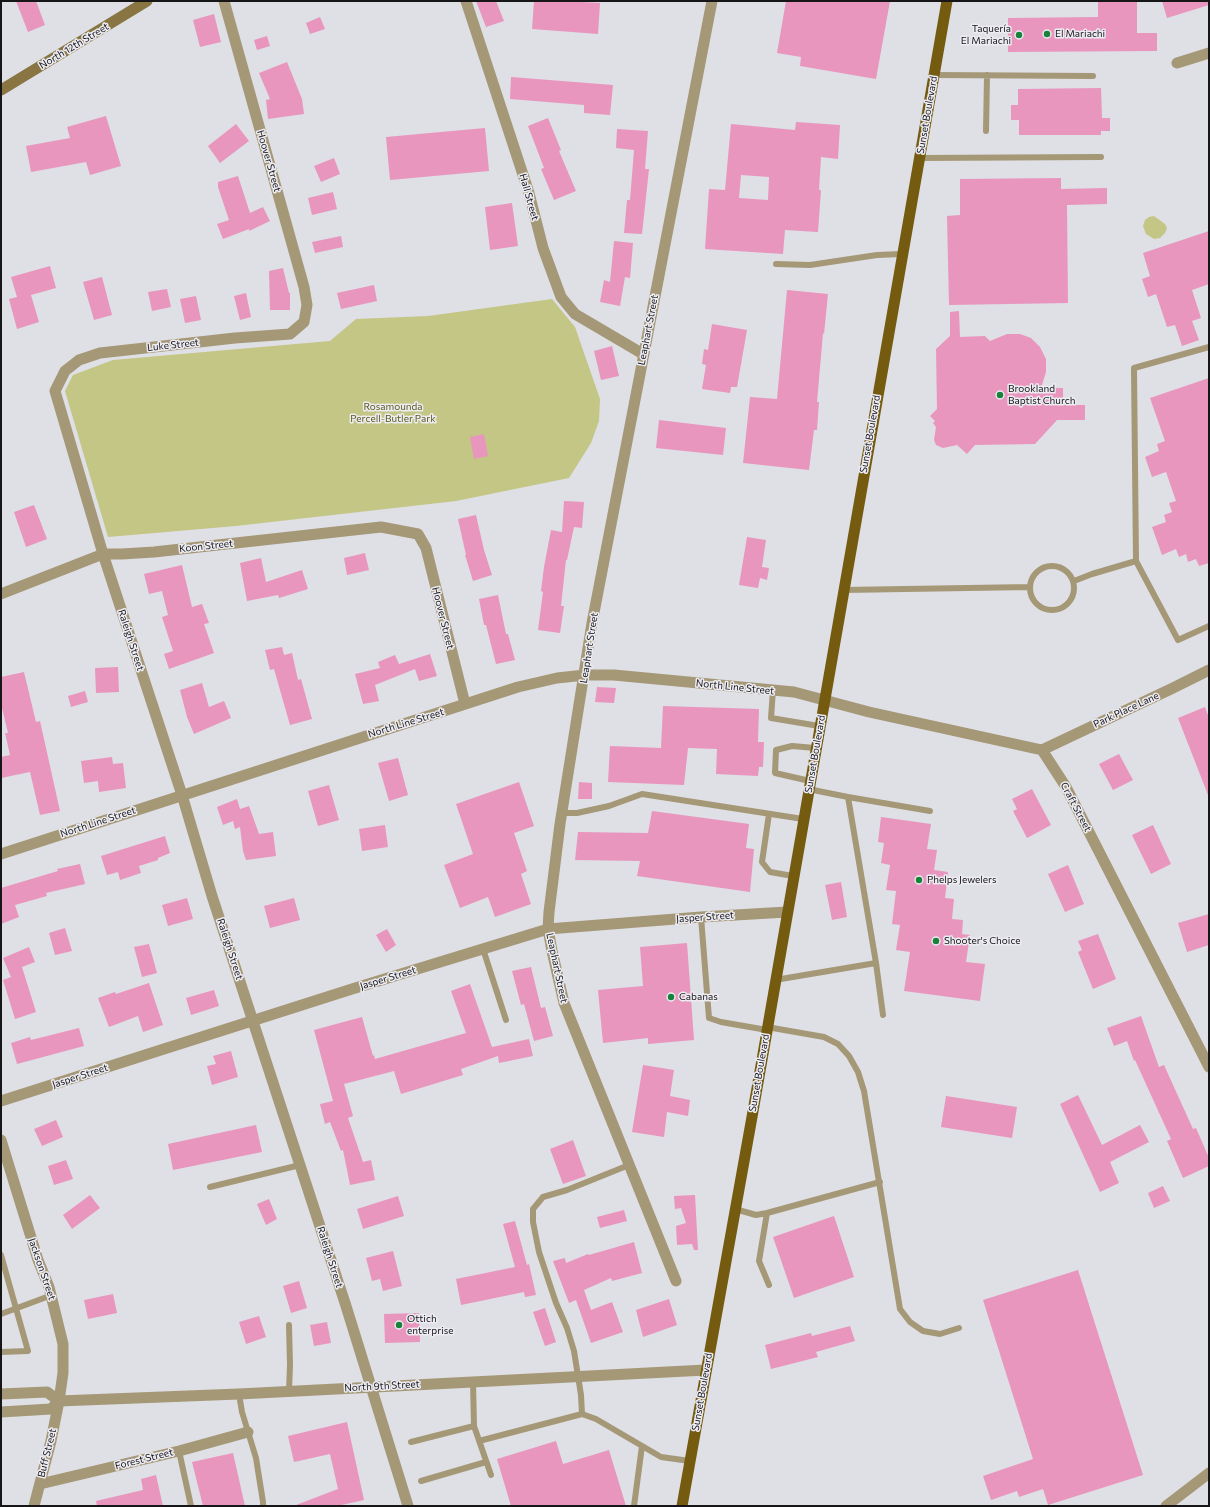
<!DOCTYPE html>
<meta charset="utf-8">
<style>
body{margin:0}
#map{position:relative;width:1210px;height:1507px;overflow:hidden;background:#dfdfe6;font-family:Commissioner,sans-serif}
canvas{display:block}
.frame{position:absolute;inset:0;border:2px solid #161618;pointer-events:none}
</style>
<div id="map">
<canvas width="1210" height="1507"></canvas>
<div class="frame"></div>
</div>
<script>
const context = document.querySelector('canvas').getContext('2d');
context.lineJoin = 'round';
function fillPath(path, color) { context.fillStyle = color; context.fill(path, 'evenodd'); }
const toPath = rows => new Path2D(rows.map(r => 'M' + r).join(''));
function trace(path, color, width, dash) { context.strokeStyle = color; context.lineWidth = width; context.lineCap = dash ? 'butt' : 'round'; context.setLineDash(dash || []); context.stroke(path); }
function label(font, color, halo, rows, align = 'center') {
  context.font = font + ' Commissioner,sans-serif'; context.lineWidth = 3; context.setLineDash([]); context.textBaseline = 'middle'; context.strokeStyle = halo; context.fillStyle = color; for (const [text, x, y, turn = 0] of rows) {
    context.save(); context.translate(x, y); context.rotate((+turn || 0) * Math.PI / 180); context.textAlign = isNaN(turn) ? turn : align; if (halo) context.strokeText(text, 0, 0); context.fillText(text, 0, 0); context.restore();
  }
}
fillPath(toPath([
 [1154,216,1165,224,1167,228,1165,233,1160,238,1154,239,1146,234,1143,226,1145,220,1149,217],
 [552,299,575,327,600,399,599,421,591,443,569,478,456,501,236,526,108,537,65,391,73,375,113,360,330,341,356,319,428,316]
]), '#c3c684');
fillPath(toPath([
 [16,1,36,1,45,25,28,32],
 [476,1,496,1,504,21,486,27],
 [534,1,566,1,600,3,598,34,532,29],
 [786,1,890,1,876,79,800,66,801,57,777,53],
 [1098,1,1137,1,1137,33,1157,33,1157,51,1008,52,1008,18,1098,17],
 [1162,1,1209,1,1209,5,1167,18],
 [214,14,221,42,200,47,193,20],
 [320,17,325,29,310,34,306,23],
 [267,36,270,46,257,50,254,40],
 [287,62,302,99,304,114,268,119,266,100,270,99,259,73],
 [511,77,613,85,610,115,584,113,584,105,510,99],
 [1101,88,1102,118,1110,118,1110,131,1101,131,1101,135,1019,135,1019,120,1011,120,1011,105,1018,105,1018,89],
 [106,116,121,166,90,175,86,162,31,172,26,146,70,138,67,127],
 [548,118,561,150,559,151,576,191,554,200,541,169,544,168,528,126],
 [796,122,840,125,838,159,821,157,819,190,821,190,818,232,785,230,783,254,705,249,709,189,725,190,731,124,795,130],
 [741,175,769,177,768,200,739,198],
 [236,124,249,141,220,163,208,146],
 [485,128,489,171,390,180,386,137],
 [617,129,648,131,645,169,649,169,642,234,624,233,627,200,630,200,634,150,616,148],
 [334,158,340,174,321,182,314,166],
 [238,176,250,213,263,207,270,221,249,231,249,229,223,239,217,224,229,220,218,187,218,182],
 [1061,178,1061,189,1107,188,1107,204,1067,205,1068,303,949,305,947,216,960,215,960,179],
 [333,192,337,209,312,215,308,198],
 [512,203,518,246,490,250,485,207],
 [1209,231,1209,284,1192,290,1201,318,1192,321,1199,340,1182,346,1175,325,1167,327,1156,294,1148,297,1142,279,1150,276,1143,253],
 [341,236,343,247,315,253,312,242],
 [614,241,633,243,630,278,625,277,620,306,600,302,604,280,610,282],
 [50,266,56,288,31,295,39,322,17,329,9,299,17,297,11,277],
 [283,268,289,293,290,293,290,310,270,310,269,271],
 [102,277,112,315,94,320,83,282],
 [374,285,377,301,341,309,337,293],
 [167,289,171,307,152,311,148,292],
 [787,290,828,294,824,334,823,333,817,402,819,402,817,430,814,430,809,470,743,463,750,397,777,399],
 [246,293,251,317,240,320,234,296],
 [196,296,201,320,185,323,180,299],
 [959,311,960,337,985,336,990,341,1007,334,1020,334,1031,338,1040,347,1046,359,1046,372,1041,388,1063,388,1063,405,1085,405,1085,420,1057,420,1035,444,975,445,967,454,957,445,943,448,936,445,934,440,936,427,933,423,935,421,930,416,937,409,936,349,950,336,950,312],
 [712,324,747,330,737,387,731,387,730,393,702,389,706,365,702,364,704,349,708,350],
 [612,346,619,376,601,380,594,351],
 [1209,378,1209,563,1199,566,1196,559,1188,562,1186,554,1179,557,1176,549,1162,555,1152,527,1166,522,1164,515,1172,512,1169,503,1176,501,1166,472,1152,477,1145,457,1159,451,1157,444,1165,441,1150,398],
 [659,420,726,428,723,455,656,448],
 [484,434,488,456,474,459,470,437],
 [564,501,584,502,582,528,574,527,567,560,566,560,561,606,564,606,560,633,538,630,543,592,541,591,544,567,551,530,562,532],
 [34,505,47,539,26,547,14,512],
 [476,515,484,550,492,575,473,581,465,555,466,555,458,519],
 [747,537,766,540,762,567,769,568,767,580,760,578,758,588,739,585],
 [365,553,369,570,347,575,344,558],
 [261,558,266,582,302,570,308,589,279,598,278,595,247,601,240,563],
 [182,565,192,607,202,604,209,623,204,624,214,653,169,669,164,654,173,651,162,617,168,615,162,591,149,594,144,574],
 [498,595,506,634,508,634,515,660,496,664,486,625,484,625,479,599],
 [282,647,284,655,292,653,298,680,301,679,312,719,290,725,274,669,270,670,265,650],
 [430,654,437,676,419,681,415,669,375,685,379,701,363,704,355,674,380,668,378,662,395,655,399,664],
 [118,667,119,692,96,693,95,668],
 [24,672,36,722,40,721,60,811,40,815,30,772,1,778,1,757,10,755,5,733,8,733,1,704,1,677],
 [202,683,209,707,224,701,231,718,194,734,187,717,180,690],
 [597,687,616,688,614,703,595,702],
 [85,691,88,702,71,707,68,696],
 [663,706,759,709,758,742,764,742,763,767,759,767,758,776,716,774,717,749,688,748,684,785,608,782,610,746,661,748],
 [1205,707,1209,718,1208,795,1178,718],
 [1119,754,1133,780,1113,790,1099,764],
 [112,757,113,764,123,763,126,788,99,792,98,781,84,783,81,761],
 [398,758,408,795,389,801,378,763],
 [519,782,534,826,514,833,527,871,521,874,531,904,495,917,488,897,460,908,444,865,473,854,456,804],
 [579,782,592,783,592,799,578,799],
 [329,785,339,820,318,826,308,791],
 [1032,789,1051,825,1027,838,1013,811,1017,809,1012,799],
 [237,799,240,809,249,806,259,834,273,832,276,856,246,860,243,851,240,827,235,829,233,821,223,825,217,807],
 [652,811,749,824,746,848,754,849,750,892,637,876,640,861,575,860,578,832,648,833],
 [881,817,931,824,927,849,937,850,934,870,948,872,945,898,954,899,952,919,963,920,962,934,970,935,966,962,985,964,980,1001,904,991,910,952,896,950,900,925,892,924,896,891,886,890,890,865,881,863,884,843,878,842],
 [385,825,388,847,362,851,359,829],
 [1153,825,1171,864,1151,874,1132,835],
 [165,836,170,853,158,858,158,860,139,866,141,873,120,880,118,872,107,875,101,856],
 [80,864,85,884,46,893,47,896,15,905,19,917,1,924,1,888,58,871,57,869],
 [1068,865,1084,904,1065,912,1048,874],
 [841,882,847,917,832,920,825,885],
 [187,898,193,919,168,926,162,905],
 [294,898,300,920,270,928,264,906],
 [1209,914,1209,945,1187,952,1178,923],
 [65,928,72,951,55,955,49,933],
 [387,929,396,945,386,952,376,935],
 [1098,934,1116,979,1093,989,1078,952,1082,950,1078,941],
 [687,943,694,1040,648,1044,648,1038,603,1043,598,990,643,986,640,947],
 [149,944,157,973,142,977,134,947],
 [29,947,35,962,22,967,36,1012,15,1019,3,980,11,977,3,958],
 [531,967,541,1008,545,1007,553,1036,534,1041,524,1004,521,1005,512,971],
 [149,983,163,1025,143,1032,138,1016,109,1027,98,998,115,992,116,994],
 [470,984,492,1047,529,1039,533,1056,499,1063,498,1056,461,1069,463,1075,401,1094,394,1071,344,1084,353,1116,348,1118,363,1162,371,1160,375,1180,350,1185,343,1150,341,1151,330,1122,325,1124,320,1104,333,1101,314,1030,362,1017,373,1056,374,1055,375,1059,466,1033,451,991],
 [214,990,219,1006,191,1015,186,998],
 [1141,1016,1159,1067,1164,1065,1193,1129,1196,1128,1209,1158,1209,1166,1183,1178,1167,1141,1171,1139,1135,1060,1134,1061,1127,1041,1114,1046,1107,1028],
 [79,1028,84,1046,17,1064,11,1043,30,1037,31,1040],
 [231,1051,238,1077,212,1085,207,1066,216,1064,213,1056],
 [643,1065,674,1070,670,1096,690,1100,688,1116,667,1112,664,1137,632,1132],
 [1078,1095,1102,1145,1140,1125,1149,1142,1110,1162,1119,1183,1100,1192,1060,1104],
 [946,1096,1017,1107,1012,1138,941,1127],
 [56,1120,63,1137,42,1146,34,1129],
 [256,1125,262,1152,173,1170,168,1144],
 [573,1140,586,1176,563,1184,550,1149],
 [66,1160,73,1179,54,1185,48,1166],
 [1163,1186,1170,1201,1154,1208,1148,1193],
 [90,1195,100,1208,72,1229,63,1215],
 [695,1195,698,1250,694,1250,692,1244,677,1245,676,1226,686,1223,681,1208,675,1209,674,1196],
 [398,1196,404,1216,363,1229,357,1209],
 [269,1199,277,1219,266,1225,257,1204],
 [624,1210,627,1221,600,1228,597,1217],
 [834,1216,854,1277,794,1298,773,1237],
 [515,1221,527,1265,529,1264,536,1295,525,1297,524,1292,461,1305,456,1279,515,1267,503,1224],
 [634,1242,642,1273,612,1281,611,1278,584,1290,591,1310,612,1302,623,1332,591,1343,576,1300,569,1303,553,1261,565,1258,566,1263,588,1254,589,1255],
 [393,1251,402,1286,383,1291,380,1279,372,1281,366,1258],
 [1078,1270,1143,1475,1048,1505,1043,1489,1019,1497,1017,1491,991,1500,983,1476,1033,1459,983,1300],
 [299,1281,307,1308,291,1313,283,1286],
 [113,1294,117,1313,88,1319,84,1300],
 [669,1299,677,1325,643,1337,636,1310],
 [545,1308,556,1342,545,1346,533,1312],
 [419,1313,420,1342,385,1343,384,1314],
 [259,1316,266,1337,246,1344,239,1322],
 [327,1322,331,1343,314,1346,310,1325],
 [850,1326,855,1341,816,1352,818,1357,771,1369,765,1345,811,1333,812,1336],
 [347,1422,364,1500,337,1506,296,1506,296,1505,338,1489,330,1454,294,1462,288,1436],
 [556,1441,563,1464,609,1450,626,1506,511,1506,497,1459],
 [233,1453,245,1506,203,1506,192,1462],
 [156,1475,163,1506,97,1506,96,1501,143,1490,141,1479]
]), '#e896bd');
trace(toPath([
 [934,75,1093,76],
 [986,131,987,75],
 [919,158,1101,157],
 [776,264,810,265,877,255,902,254],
 [1136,561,1134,368,1209,347],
 '1030 588a22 22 0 1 1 44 0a22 22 0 1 1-44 0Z',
 [1074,581,1092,574,1136,561,1178,640,1209,626],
 [843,590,1030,587],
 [773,690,771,718,819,726],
 [810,781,775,773,776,750,792,746,815,748],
 [848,797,930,811],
 [562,813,577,813,609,806,642,794,803,819],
 [769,814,762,862,770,872,793,876],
 [701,917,709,1018,721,1022,767,1030],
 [483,949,506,1020],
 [876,963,883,1015],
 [775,980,876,963,848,797,808,789],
 [767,1027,824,1037,838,1044,849,1056,858,1072,864,1091,900,1309,910,1322,923,1331,940,1334,959,1328],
 [210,1187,300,1165],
 [735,1209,756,1215,767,1213,880,1182],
 [767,1213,759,1261,769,1285],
 [1,1255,28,1351,1,1352],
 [1,1314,52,1295],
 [289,1325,290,1365,289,1391],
 [239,1394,242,1412,256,1458,263,1502,263,1506],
 [582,1414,581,1395,574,1351,567,1328,556,1303,539,1252,533,1222,533,1209,543,1197,567,1190,629,1165],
 [474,1426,491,1475],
 [479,1441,582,1414,596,1419,661,1457,690,1461],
 [411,1442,474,1426,473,1382],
 [179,1451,191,1506],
 [421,1481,486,1462],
 [634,1506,642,1446]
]), '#a59876', 6);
trace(toPath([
 [224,1,304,287,307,305,304,322,290,334,235,338,100,353,79,360,65,371,55,391,103,554,182,795,212,896,346,1306,408,1506],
 [466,1,529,193,543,248,561,297,575,314,643,354],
 [1177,63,1209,53],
 [1,594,103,554,122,554,154,552,381,527,418,534,426,548,465,704],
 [1042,750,1173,688,1209,670],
 [1,854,518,687,557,678,585,675,614,675,794,692,869,712,1042,750,1066,787,1209,1067],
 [1,1101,352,989,548,929,701,917,787,912],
 [1,1140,38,1260,49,1287,63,1344,63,1373,59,1401,51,1441,34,1506],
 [676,1281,564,1003,552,951,548,929,549,912,560,824,592,623,712,1],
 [40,1484,179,1451,248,1432],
 [1166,1506,1209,1473]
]), '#a59876', 11);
trace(toPath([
 [1,1394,47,1392,59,1401,239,1394,706,1370],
 [1,1412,51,1409,59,1401]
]), '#a59876', 11);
trace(toPath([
 [1,90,147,1]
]), '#887541', 11);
trace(toPath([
 [682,1506,752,1117,947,1]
]), '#745b0f', 11);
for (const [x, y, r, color] of [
 [1047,34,4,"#17833a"],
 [1019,35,4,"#17833a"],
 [1000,395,4,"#17833a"],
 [919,880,4,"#17833a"],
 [936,941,4,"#17833a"],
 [671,997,4,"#17833a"],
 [399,1325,4,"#17833a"]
]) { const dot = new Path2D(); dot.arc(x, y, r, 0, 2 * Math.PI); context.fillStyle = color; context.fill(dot); trace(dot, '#edecf3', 1.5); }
label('10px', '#161618', '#edecf3', [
 ["Taquería",1011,29,"right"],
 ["El Mariachi",1011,41,"right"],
 ["El Mariachi",1055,34],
 ["Brookland",1008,389],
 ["Baptist Church",1008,401],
 ["Phelps Jewelers",927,880],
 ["Shooter's Choice",944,941],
 ["Cabanas",679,997],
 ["Ottich",407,1319],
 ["enterprise",407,1331]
], 'left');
label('10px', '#161618', '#edecf3', [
 ["North 12th Street",74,46,-31],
 ["Sunset Boulevard",927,115,-80],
 ["Hoover Street",269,161,74],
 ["Hall Street",529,197,74],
 ["Leaphart Street",648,330,-79],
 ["Luke Street",173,345,-6],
 ["Sunset Boulevard",870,434,-80],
 ["Koon Street",206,546,-6],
 ["Hoover Street",443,618,76],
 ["Raleigh Street",131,640,72],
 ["Leaphart Street",589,648,-81],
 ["North Line Street",735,687,6],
 ["Park Place Lane",1126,710,-25],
 ["North Line Street",406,723,-17],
 ["Sunset Boulevard",815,754,-80],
 ["Craft Street",1076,807,62],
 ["North Line Street",98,822,-18],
 ["Jasper Street",705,917,-4],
 ["Raleigh Street",230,949,72],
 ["Leaphart Street",557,968,78],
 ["Jasper Street",388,978,-17],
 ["Sunset Boulevard",759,1073,-80],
 ["Jasper Street",80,1076,-18],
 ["Raleigh Street",330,1257,72],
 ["Jackson Street",42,1269,71],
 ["North 9th Street",382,1386,-3],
 ["Sunset Boulevard",702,1392,-80],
 ["Buff Street",47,1453,-76],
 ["Forest Street",144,1459,-14]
]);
label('10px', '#595b1c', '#edecf3', [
 ["Rosamounda",393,407],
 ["Percell-Butler Park",393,419]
]);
</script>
